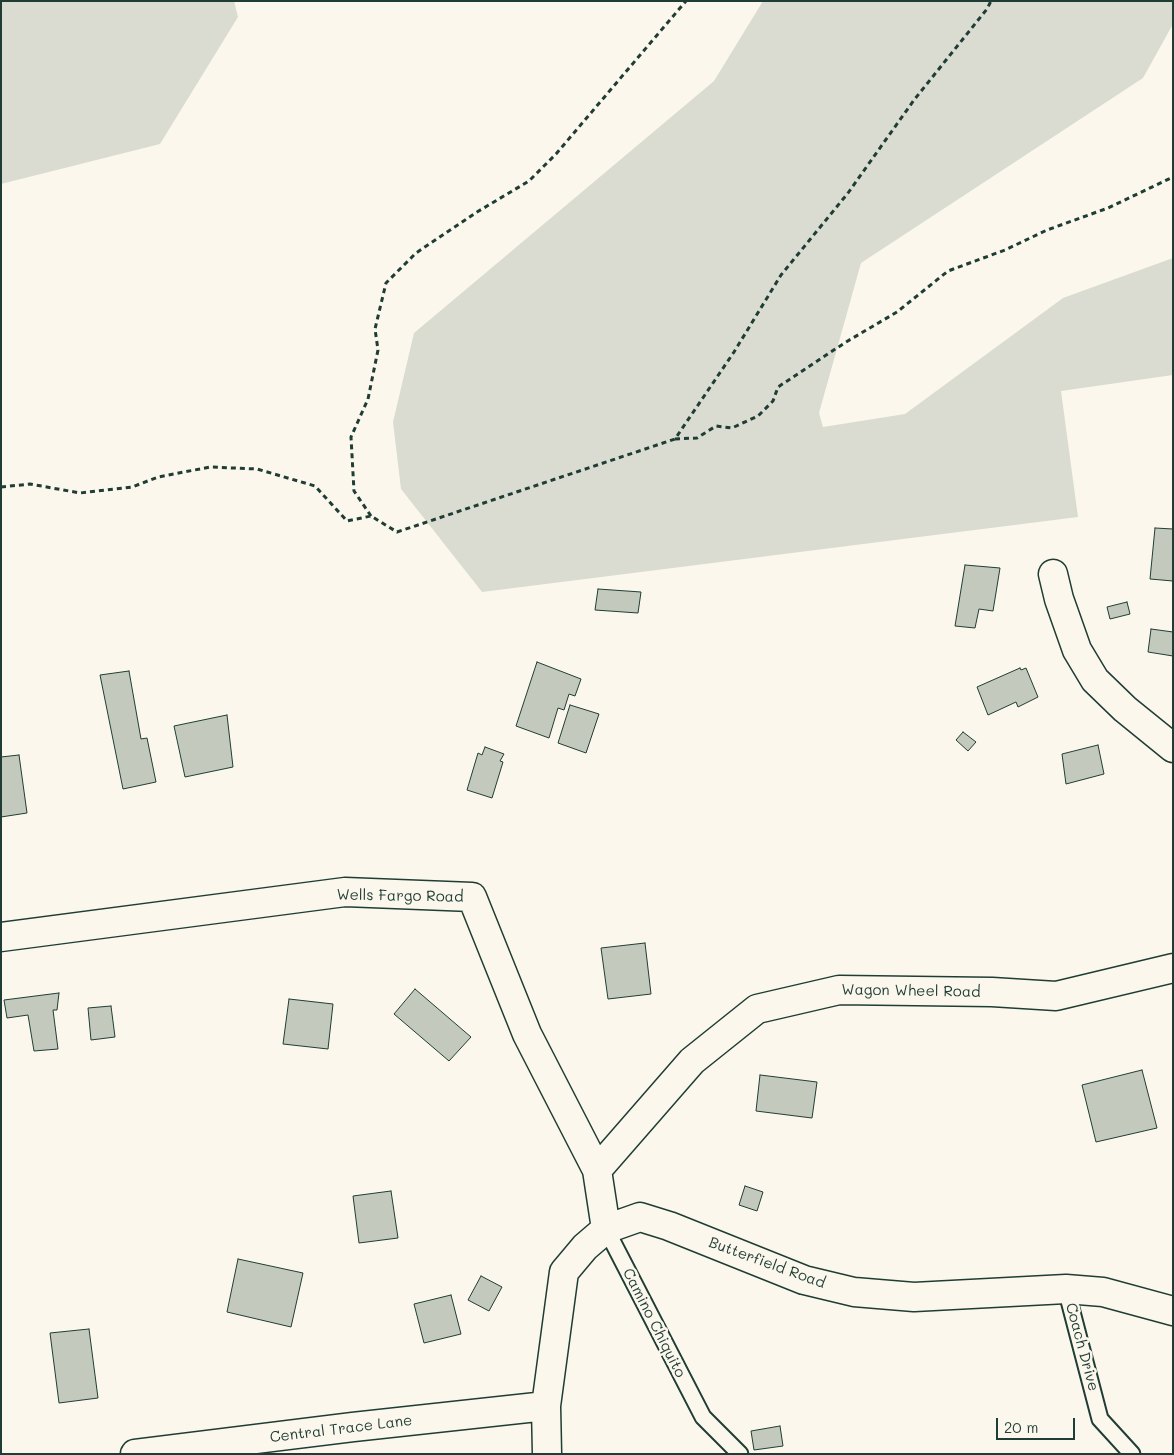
<!DOCTYPE html>
<style>
body{margin:0}
#map{position:relative;width:1174px;height:1455px;overflow:hidden;background:#fbf7ec;font-family:Mali,sans-serif}
canvas{display:block}
.frame{position:absolute;inset:0;border:2px solid #1f3d34;pointer-events:none}
.scale{position:absolute;left:996px;top:1418px;width:79px;height:22px;box-sizing:border-box;border:2px solid #1f3d34;border-top:0;padding-left:6px;font-size:15px;line-height:18px;white-space:nowrap;color:#1f3d34;-webkit-text-stroke:4px #fbf7ec;paint-order:stroke}
</style>
<div id="map">
<canvas width="1174" height="1455"></canvas>
<div class="frame"></div>
<div class="scale">20 m</div>
</div>
<script>
const context = document.querySelector('canvas').getContext('2d');
context.lineJoin = 'round';
function fillPath(path, color) { context.fillStyle = color; context.fill(path, 'evenodd'); }
const toPath = rows => new Path2D(rows.map(r => 'M' + r).join(''));
function trace(path, color, width, dash) { context.strokeStyle = color; context.lineWidth = width; context.lineCap = dash ? 'butt' : 'round'; context.setLineDash(dash || []); context.stroke(path); }
function label(font, color, halo, rows, align = 'center') {
  context.font = font + ' Mali,sans-serif'; context.lineWidth = 5; context.setLineDash([]); context.textBaseline = 'middle'; context.strokeStyle = halo; context.fillStyle = color; for (const [text, x, y, turn = 0] of rows) {
    context.save(); context.translate(x, y); context.rotate((+turn || 0) * Math.PI / 180); context.textAlign = isNaN(turn) ? turn : align; if (halo) context.strokeText(text, 0, 0); context.fillText(text, 0, 0); context.restore();
  }
}
fillPath(toPath([
 [1,1,234,1,238,17,160,144,1,184],
 [763,1,1173,1,1173,24,1143,78,861,263,819,413,823,427,905,414,1063,298,1173,258,1173,375,1061,391,1078,517,482,592,401,489,393,422,414,333,714,81]
]), '#dbdcd1');
const building = toPath([
 [1155,528,1173,529,1173,581,1150,579,1155,528],
 [965,565,1000,568,993,611,979,609,975,628,955,626,965,565],
 [598,589,641,592,638,613,595,610,598,589],
 [1127,602,1130,614,1110,619,1107,607,1127,602],
 [1151,629,1173,632,1173,656,1148,652,1151,629],
 [537,662,581,679,575,696,569,694,564,710,558,708,549,738,516,726,537,662],
 [1020,668,1021,670,1026,668,1038,697,1018,707,1016,702,988,715,977,687,1020,668],
 [129,671,141,739,147,738,156,782,123,789,100,675,129,671],
 [570,705,599,714,586,753,558,743,570,705],
 [227,715,233,767,185,777,174,726,227,715],
 [963,732,976,742,968,751,956,740,963,732],
 [1098,745,1104,774,1066,784,1062,754,1098,745],
 [485,747,504,754,500,761,503,762,492,798,467,790,478,753,482,755,485,747],
 [19,755,27,813,1,817,1,757,19,755],
 [645,943,651,994,608,999,601,948,645,943],
 [415,989,471,1037,449,1061,394,1014,415,989],
 [59,993,57,1010,53,1010,58,1049,34,1051,28,1015,7,1018,4,1000,59,993],
 [289,999,333,1004,328,1049,283,1044,289,999],
 [111,1006,115,1037,91,1040,88,1008,111,1006],
 [1142,1070,1157,1128,1096,1142,1082,1085,1142,1070],
 [760,1075,817,1082,812,1118,756,1111,760,1075],
 [745,1186,763,1192,757,1211,739,1205,745,1186],
 [391,1191,398,1238,359,1243,353,1196,391,1191],
 [238,1259,303,1273,291,1327,227,1312,238,1259],
 [481,1276,502,1287,489,1311,468,1300,481,1276],
 [451,1295,461,1334,424,1343,414,1304,451,1295],
 [89,1329,98,1398,59,1403,50,1333,89,1329],
 [780,1426,783,1446,754,1450,751,1431,780,1426]
]);
fillPath(building, '#c4c9be');
trace(building, '#1f3d34', 1);
const service = toPath([
 [606,1229,703,1417,740,1454],
 [1066,1289,1100,1419,1132,1454]
]);
const minor = toPath([
 [1053,574,1059,599,1077,650,1095,680,1125,709,1173,748],
 [1,937,345,892,472,897,527,1034,597,1170,606,1229],
 [597,1170,692,1061,757,1009,839,990,992,992,1056,996,1173,968],
 [135,1454,353,1427,546,1406],
 [547,1454,546,1406,564,1272,585,1247,606,1229,640,1217,669,1226,804,1280,854,1292,914,1297,1066,1289,1103,1292,1173,1311]
]);
trace(service, '#1f3d34', 19);
trace(minor, '#1f3d34', 31);
trace(toPath([
 [675,439,697,438,716,426,732,428,758,416,773,401,778,387,846,342,897,312,948,271,1005,250,1047,230,1108,208,1173,177],
 [1,487,30,484,80,493,132,487,158,477,210,467,257,469,315,486,347,521,371,516,397,532,675,439,734,352,781,275,848,193,914,100,987,9,991,1],
 [371,516,354,491,351,437,368,399,378,350,375,329,386,283,416,253,477,212,529,181,556,154,686,1]
]), '#1f3d34', 3, [5, 4]);
trace(service, '#fbf7ec', 15);
trace(minor, '#fbf7ec', 28);
label('15px', '#1f3d34', '#fbf7ec', [
 ["Wells Fargo Road",400,896,1],
 ["Wagon Wheel Road",911,991,1],
 ["Butterfield Road",767,1263,20],
 ["Camino Chiquito",654,1323,63],
 ["Coach Drive",1082,1347,75],
 ["Central Trace Lane",341,1429,-7]
]);
</script>
